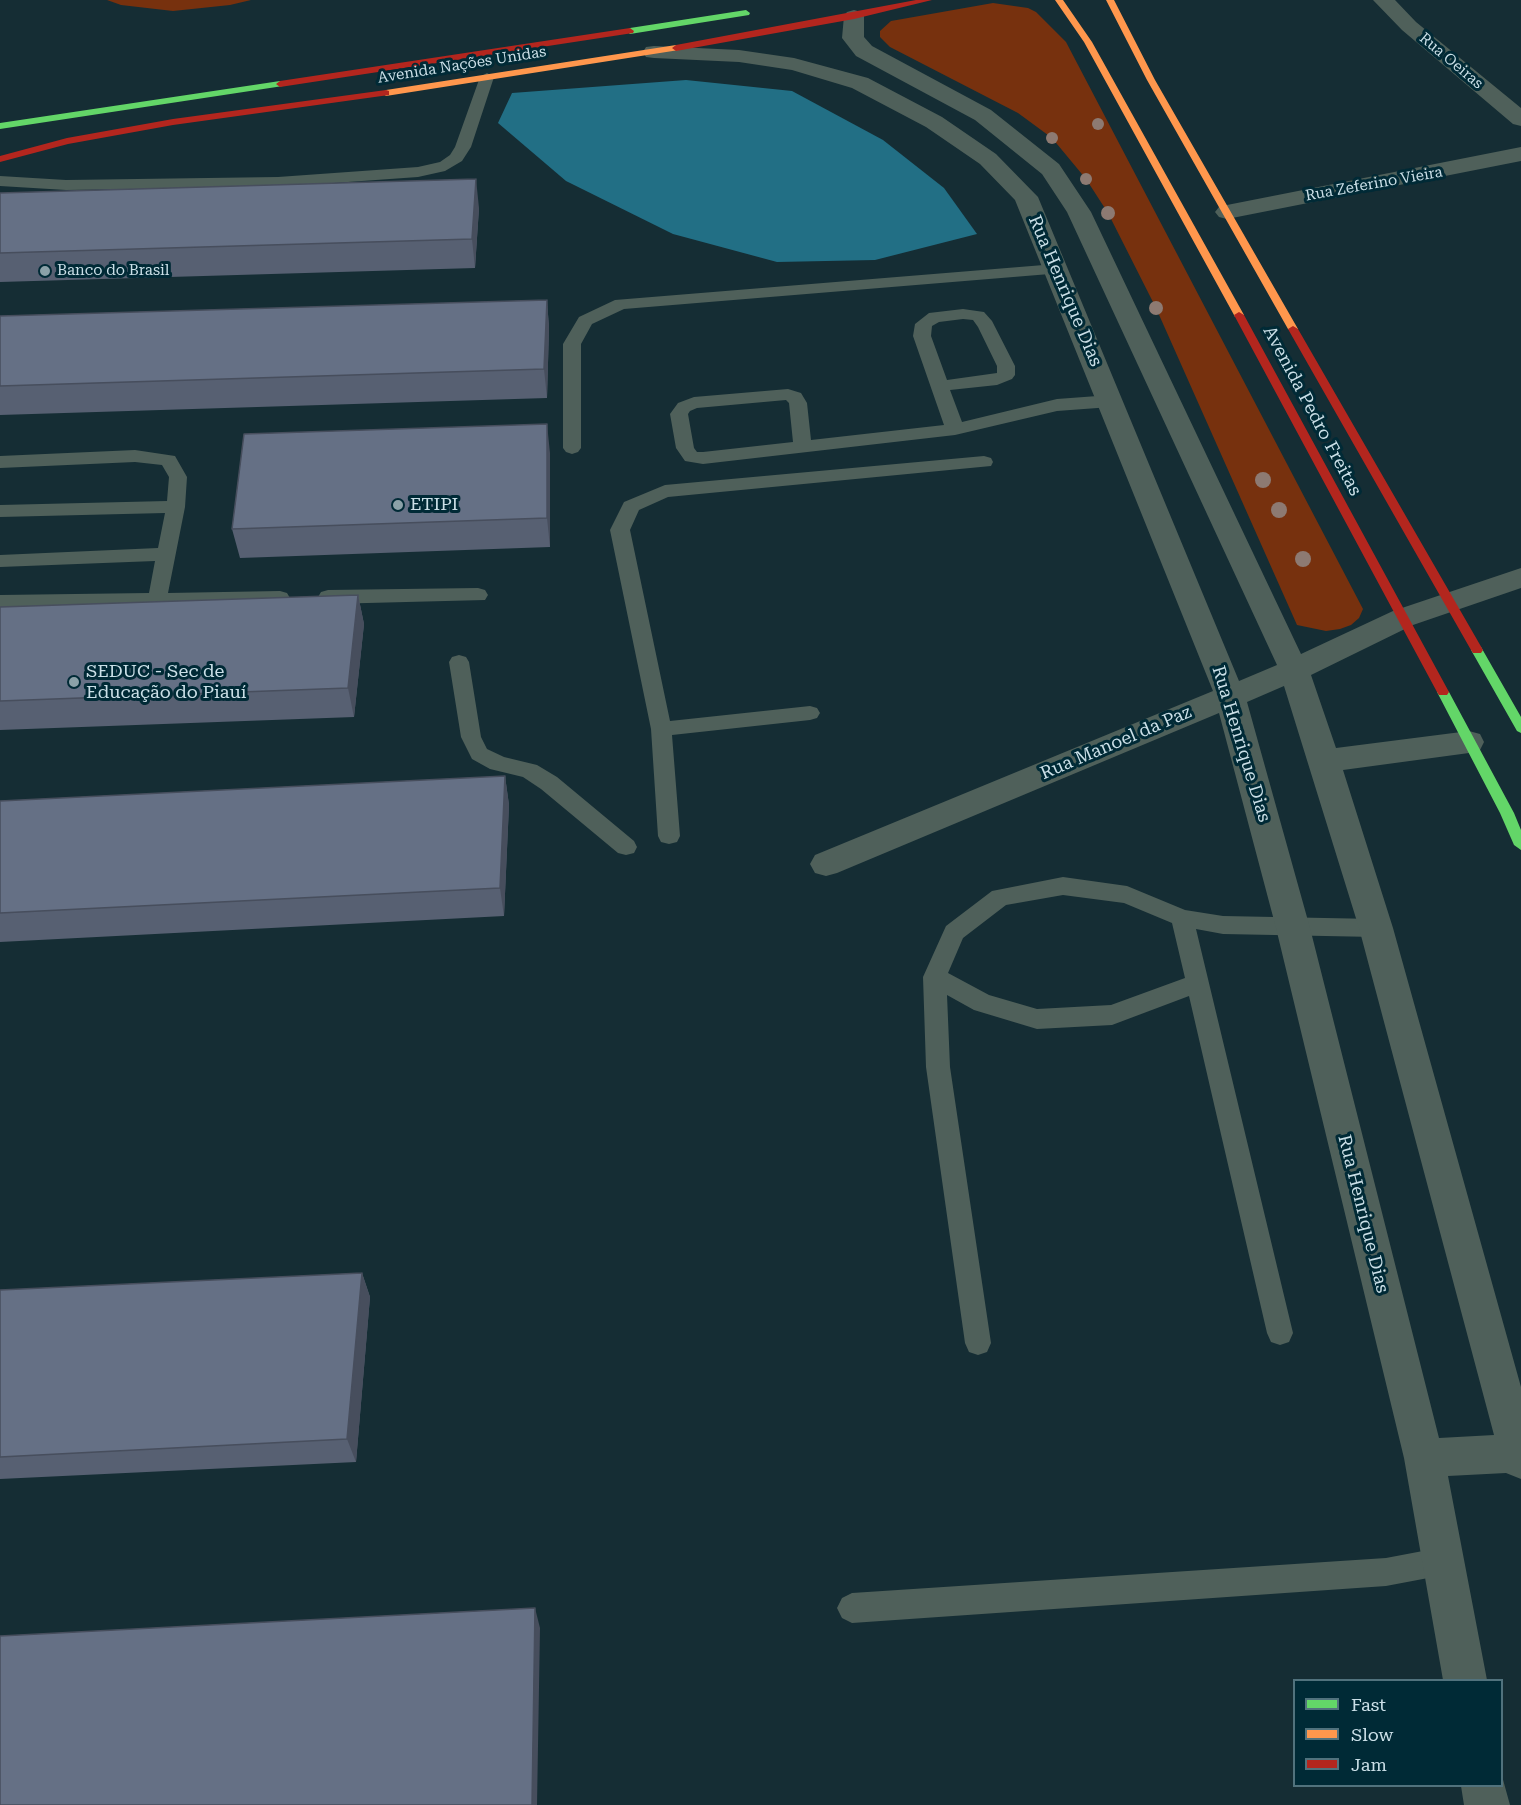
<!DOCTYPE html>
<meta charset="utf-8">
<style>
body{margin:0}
#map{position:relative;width:1521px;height:1805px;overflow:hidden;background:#152d34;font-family:"Roboto Serif",serif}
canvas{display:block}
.legend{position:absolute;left:1293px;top:1679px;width:210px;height:108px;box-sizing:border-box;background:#002a36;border:2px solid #51727d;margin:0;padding:8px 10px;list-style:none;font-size:18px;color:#cadfe7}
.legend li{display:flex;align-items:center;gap:12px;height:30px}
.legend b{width:30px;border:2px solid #51727d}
</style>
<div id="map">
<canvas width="1521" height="1805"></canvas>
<ul class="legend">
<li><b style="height:8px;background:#63d668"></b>Fast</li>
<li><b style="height:8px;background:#ff974d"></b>Slow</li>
<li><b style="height:8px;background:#b3261e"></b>Jam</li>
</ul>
</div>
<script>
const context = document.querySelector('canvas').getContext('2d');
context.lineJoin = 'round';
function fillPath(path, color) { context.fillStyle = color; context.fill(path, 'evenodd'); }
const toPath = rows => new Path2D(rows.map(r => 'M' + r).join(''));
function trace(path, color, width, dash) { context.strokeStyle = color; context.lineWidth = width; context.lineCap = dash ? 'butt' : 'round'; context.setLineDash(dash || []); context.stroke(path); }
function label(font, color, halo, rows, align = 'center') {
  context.font = font + ' "Roboto Serif",serif'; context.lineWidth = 6; context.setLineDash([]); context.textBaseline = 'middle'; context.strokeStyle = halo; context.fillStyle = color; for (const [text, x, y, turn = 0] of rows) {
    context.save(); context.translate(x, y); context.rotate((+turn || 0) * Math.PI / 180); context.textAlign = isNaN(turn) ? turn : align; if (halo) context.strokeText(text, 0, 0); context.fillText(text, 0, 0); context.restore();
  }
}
fillPath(toPath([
 [107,0,251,0,230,5,173,11,121,5],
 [993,3,1028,8,1036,12,1066,42,1363,609,1359,618,1351,625,1340,629,1326,631,1297,625,1156,308,1108,213,1086,179,1052,138,1018,113,890,47,880,37,880,31,891,21]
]), '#77310e');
fillPath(toPath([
 [686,80,792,91,883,140,944,188,977,234,875,260,777,262,673,234,566,181,498,123,512,93]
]), '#226f85');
fillPath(toPath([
 [487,73,494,77,471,147,462,161,445,171,418,177,278,187,66,190,0,186,0,176,66,180,278,177,418,167,440,162,450,155,455,147,480,77,487,73],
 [1056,264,1062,265,1064,269,1062,273,624,309,592,324,581,344,581,448,578,452,572,454,566,452,563,448,563,344,579,317,615,300,1056,264],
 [963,309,984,312,992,321,1015,366,1015,375,1012,379,997,385,950,390,962,422,1057,399,1111,395,1117,397,1120,401,1117,405,1111,407,1057,411,955,435,703,464,685,461,676,448,670,414,678,403,694,397,788,389,801,393,807,403,811,440,944,425,913,336,915,324,929,313,963,309],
 [963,319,973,320,978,327,997,366,997,373,947,380,931,336,932,326,939,322,963,319],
 [786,400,789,403,793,442,703,452,697,452,694,448,688,414,690,411,697,408,786,400],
 [135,450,175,456,187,477,185,507,168,593,280,591,287,593,290,598,287,603,280,605,0,609,0,595,149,593,155,561,0,567,0,555,158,548,165,513,0,517,0,505,167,501,169,477,162,465,135,462,0,468,0,456,135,450],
 [984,456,991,458,993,462,991,466,668,497,639,510,630,530,670,721,810,706,817,708,820,713,817,718,810,720,672,735,680,836,677,842,669,844,661,842,658,836,651,729,610,530,624,502,665,485,984,456],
 [478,588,485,590,488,595,485,600,328,604,321,602,318,597,321,592,328,590,478,588],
 [459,655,466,657,469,662,481,737,487,749,504,757,537,765,557,777,634,841,637,847,634,853,626,855,618,853,541,789,523,777,490,769,472,759,461,737,449,662,452,657,459,655],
 [1063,877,1127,886,1185,910,1223,916,1376,919,1384,922,1387,928,1384,934,1376,937,1223,934,1196,929,1293,1333,1289,1342,1280,1345,1271,1342,1267,1333,1189,996,1112,1025,1037,1029,974,1010,947,995,950,1067,991,1343,987,1352,978,1355,969,1352,965,1343,926,1067,923,977,946,926,992,891,1063,877],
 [1063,895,1124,903,1172,923,1185,978,1111,1005,1037,1009,989,995,948,973,963,938,1006,905,1063,895],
 [1444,1547,1454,1551,1458,1561,1454,1571,1444,1575,1386,1586,852,1623,842,1618,837,1608,842,1598,852,1593,1386,1558,1444,1547]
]), '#4f605a');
fillPath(toPath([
 [1373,0,1395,0,1416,22,1521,108,1521,126,1513,124,1402,30,1373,0],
 [854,10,861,12,864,16,864,37,872,46,991,110,1059,164,1091,212,1301,654,1393,611,1521,568,1521,588,1413,625,1311,675,1336,748,1469,731,1480,734,1484,742,1480,750,1469,753,1343,770,1393,928,1521,1387,1521,1479,1506,1473,1448,1476,1487,1680,1443,1680,1404,1458,1276,928,1219,713,837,873,826,876,815,873,810,864,815,855,1213,691,1015,200,980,164,926,127,852,88,792,70,739,62,654,58,646,57,643,52,646,47,654,46,739,50,794,58,868,78,942,117,996,154,1038,197,1239,681,1277,665,1067,212,1042,174,975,120,856,56,842,38,844,16,847,12,854,10],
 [1284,686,1359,928,1494,1435,1439,1438,1310,928,1247,702,1284,686],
 [1521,147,1521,161,1227,219,1219,217,1215,212,1219,207,1227,205,1521,147],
 [1502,1776,1510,1805,1464,1805,1461,1786,1502,1786,1502,1776]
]), '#4f605a');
fillPath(toPath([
 [746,10,750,13,749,15,630,34,626,31,630,28,746,10],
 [280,81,283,82,283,86,0,129,0,123,280,81],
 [1477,646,1481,647,1521,717,1521,733,1517,731,1471,650,1477,646],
 [1443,688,1449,692,1514,813,1521,830,1521,850,1514,845,1500,813,1437,692,1443,688]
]), '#63d668');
fillPath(toPath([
 [1055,0,1063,0,1092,42,1244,315,1243,317,1235,317,1234,315,1084,42,1055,0],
 [1106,0,1114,0,1155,80,1298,329,1297,331,1293,332,1288,329,1147,80,1106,0],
 [676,45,680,48,679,50,386,96,381,93,386,90,676,45]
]), '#ff974d');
fillPath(toPath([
 [916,0,932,0,854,19,676,51,672,48,676,45,916,0],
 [630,28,634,31,633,33,280,87,276,84,280,81,630,28],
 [386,90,389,91,389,95,173,125,68,144,0,162,0,156,67,138,173,119,386,90],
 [1239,312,1244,315,1449,692,1447,695,1439,695,1437,692,1234,315,1239,312],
 [1293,326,1298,329,1483,650,1481,653,1473,653,1471,650,1288,329,1293,326]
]), '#b3261e');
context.fillStyle = '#8d7a72';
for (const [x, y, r] of [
 [1098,124,6],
 [1052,138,6],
 [1086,179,6],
 [1108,213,7],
 [1156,308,7],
 [1263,480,8],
 [1279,510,8],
 [1303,559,8]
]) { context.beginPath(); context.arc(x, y, r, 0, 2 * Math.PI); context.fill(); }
fillPath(toPath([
 [0,193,479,208,475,268,0,282],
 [547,300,549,328,547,398,0,415,0,316],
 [550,453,550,547,240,558,232,529],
 [358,595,364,624,354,717,0,730,0,607],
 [505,776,509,805,504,916,0,942,0,801],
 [362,1273,370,1297,356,1462,0,1479,0,1290]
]), '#576072');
fillPath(toPath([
 [476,179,479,208,475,268,472,239],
 [547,300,549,328,547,398,544,369],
 [547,424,550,453,550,547,547,518],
 [358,595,364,624,354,717,348,688],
 [505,776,509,805,504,916,500,888],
 [362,1273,370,1297,356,1462,347,1439],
 [535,1608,540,1628,537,1805,532,1805]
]), '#474e5d');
const building = toPath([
 [476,179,472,239,0,253,0,193,476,179],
 [547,300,544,369,0,386,0,316,547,300],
 [547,424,547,518,232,529,244,434,547,424],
 [358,595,348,688,0,701,0,607,358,595],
 [505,776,500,888,0,913,0,801,505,776],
 [362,1273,347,1439,0,1457,0,1290,362,1273],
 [535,1608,532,1805,0,1805,0,1636,535,1608]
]);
fillPath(building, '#657085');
trace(building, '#474e5d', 1.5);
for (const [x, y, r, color] of [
 [45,271,6,"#8ba1a8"],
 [398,505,6,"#8ba1a8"],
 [74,682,6,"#8ba1a8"]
]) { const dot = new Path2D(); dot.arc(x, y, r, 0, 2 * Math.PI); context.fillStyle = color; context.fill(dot); trace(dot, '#002a36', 2); }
label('15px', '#cadfe7', '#002a36', [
 ["Rua Oeiras",1451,61,40],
 ["Avenida Nações Unidas",462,65,-9],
 ["Rua Zeferino Vieira",1374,184,-10]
]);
label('15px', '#cadfe7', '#002a36', [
 ["Banco do Brasil",57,271]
], 'left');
label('18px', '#cadfe7', '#002a36', [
 ["Rua Henrique Dias",1065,291,67],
 ["Avenida Pedro Freitas",1312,411,62],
 ["Rua Manoel da Paz",1116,743,-23],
 ["Rua Henrique Dias",1241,744,73],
 ["Rua Henrique Dias",1363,1214,76]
]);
label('18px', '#cadfe7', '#002a36', [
 ["ETIPI",410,505],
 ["SEDUC - Sec de",86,672],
 ["Educação do Piauí",86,693]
], 'left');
</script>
